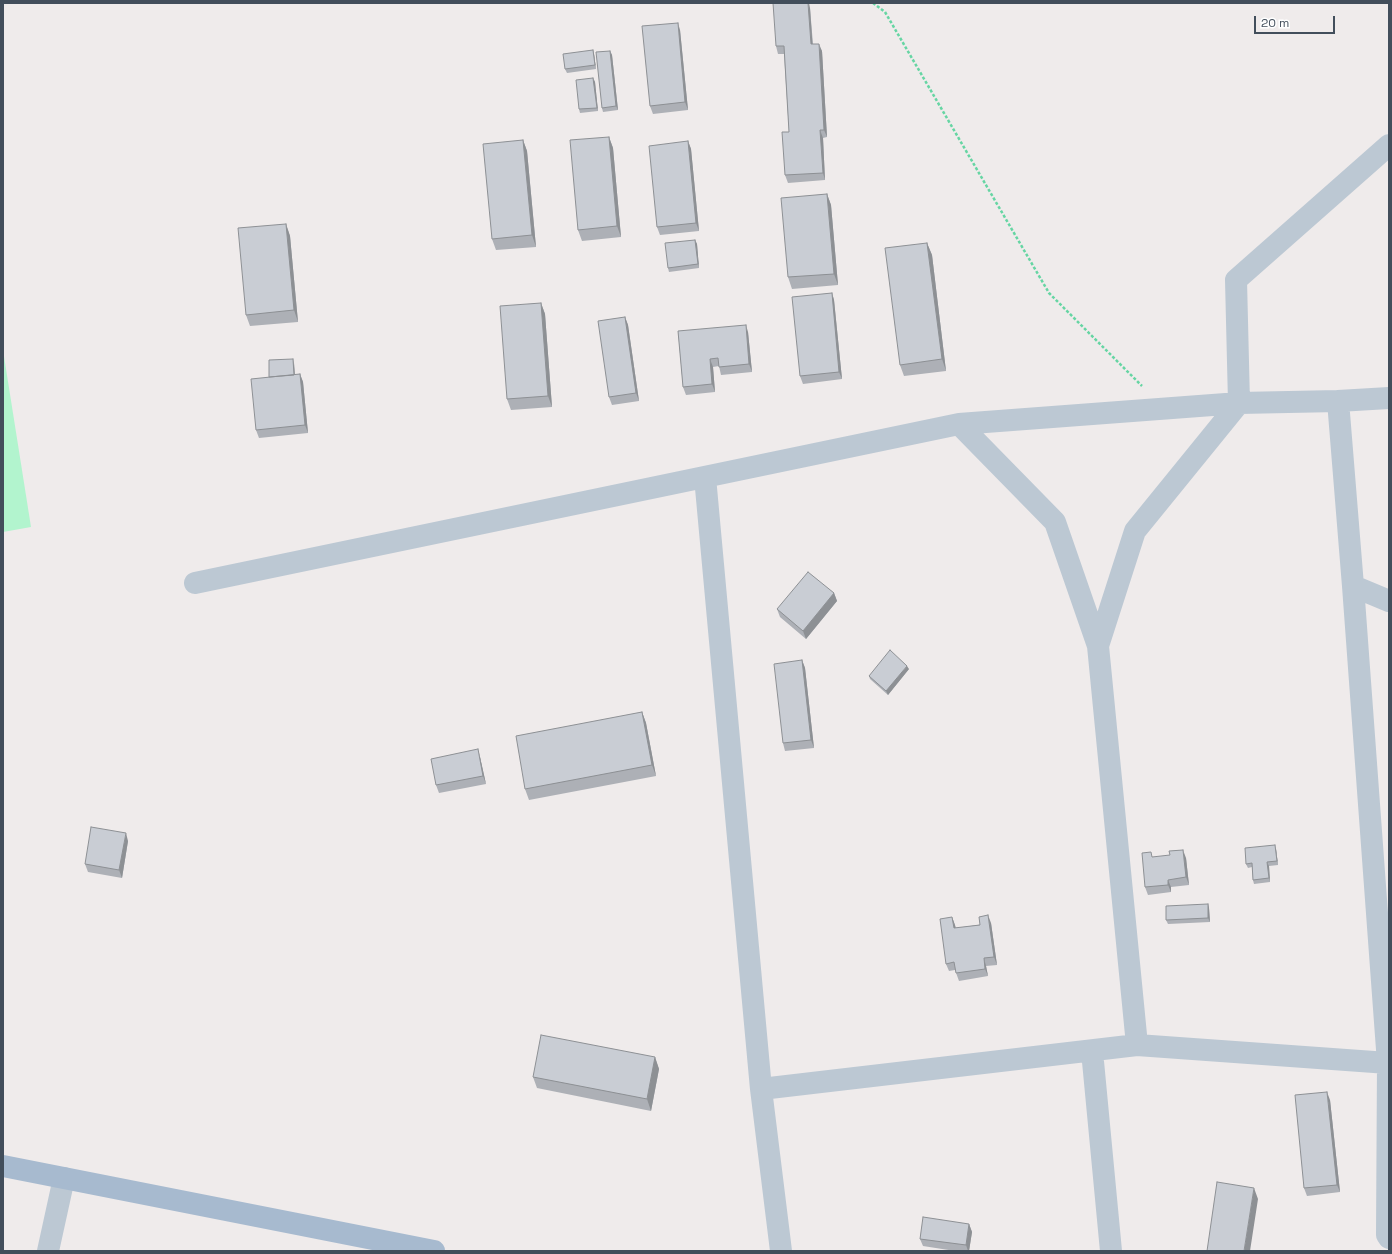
<!DOCTYPE html>
<style>
body{margin:0}
#map{position:relative;width:1392px;height:1254px;overflow:hidden;background:#efebeb;font-family:"Space Grotesk",sans-serif}
canvas{display:block}
.frame{position:absolute;inset:0;border:4px solid #424e5b;pointer-events:none}
.scale{position:absolute;left:1254px;top:16px;width:81px;height:18px;box-sizing:border-box;border:2px solid #424e5b;border-top:0;padding-left:5px;font-size:12px;line-height:14px;white-space:nowrap;color:#424e5b;-webkit-text-stroke:3px #fff;paint-order:stroke}
</style>
<div id="map">
<canvas width="1392" height="1254"></canvas>
<div class="frame"></div>
<div class="scale">20 m</div>
</div>
<script>
const context = document.querySelector('canvas').getContext('2d');
context.lineJoin = 'round';
function fillPath(path, color) { context.fillStyle = color; context.fill(path, 'evenodd'); }
const toPath = rows => new Path2D(rows.map(r => 'M' + r).join(''));
function trace(path, color, width, dash) { context.strokeStyle = color; context.lineWidth = width; context.lineCap = dash ? 'butt' : 'round'; context.setLineDash(dash || []); context.stroke(path); }
fillPath(toPath([
 [3,350,31,527,3,532]
]), '#b2f4ce');
trace(toPath([
 [873,3,885,12,1049,293,1142,386]
]), '#66d5a3', 2.5, [3, 2]);
trace(toPath([
 [1338,401,1353,586,1388,1063,1387,1235,1389,1238],
 [959,424,1055,522,1098,646,1137,1045],
 [705,477,761,1089,781,1251],
 [195,583,959,424,1239,403,1338,401,1389,398],
 [1353,586,1389,601],
 [1098,646,1135,531,1239,403,1236,280,1389,145],
 [1092,1051,1111,1251],
 [761,1089,1137,1045,1388,1063,1389,1061],
 [48,1251,64,1178]
]), '#bcc8d3', 22);
trace(toPath([
 [3,1166,434,1251]
]), '#a7bacf', 22);
fillPath(toPath([
 [810,8,813,44,822,51,827,137,823,138,825,180,788,183,785,175,789,132,784,54,778,54,776,46],
 [680,30,688,110,653,114,650,106],
 [593,50,594,54,596,69,567,73,565,69],
 [610,51,612,55,618,110,603,112,602,108],
 [593,78,595,82,598,111,580,113,579,109],
 [609,137,613,148,621,237,582,241,578,230],
 [523,140,527,151,536,247,496,250,492,239],
 [688,141,691,149,699,231,660,235,657,227],
 [827,194,831,205,838,285,792,289,788,277],
 [286,224,290,236,298,322,250,326,246,315],
 [695,240,697,244,699,268,669,272,668,268],
 [927,243,932,255,946,371,904,376,900,365],
 [832,293,834,300,842,379,803,384,800,376],
 [541,303,545,314,552,407,511,410,507,399],
 [625,317,628,325,639,401,612,405,609,397],
 [678,331,748,332,752,372,721,375,719,366,713,367,715,392,686,395,683,387],
 [294,363,295,375,300,374,303,382,308,433,259,438,256,430],
 [834,593,837,601,806,639,780,617,777,609],
 [802,660,805,668,814,748,785,751,783,743],
 [909,669,888,695,870,679,869,676],
 [642,712,646,723,656,776,529,800,525,789],
 [480,757,486,784,439,793,436,785],
 [128,841,122,878,88,872,85,864],
 [1276,849,1278,865,1269,866,1270,882,1254,884,1253,880,1252,867,1248,868,1246,864],
 [1153,857,1186,858,1189,885,1171,887,1171,892,1148,895,1145,887],
 [1208,904,1209,908,1210,922,1168,924,1166,920],
 [952,917,956,928,991,923,997,965,986,966,988,976,959,981,955,970,949,971,946,964],
 [655,1057,659,1069,651,1111,537,1088,533,1077],
 [1330,1100,1340,1192,1307,1196,1304,1188],
 [969,1224,972,1232,969,1251,955,1251,923,1246,920,1239]
]), '#adb0b6');
fillPath(toPath([
 [808,3,809,3,810,8,813,52,811,44],
 [678,23,680,30,688,110,685,102],
 [819,44,822,51,827,137,824,130],
 [593,50,594,54,596,69,595,65],
 [610,51,612,55,618,110,616,106],
 [593,78,595,82,598,111,597,108],
 [820,130,823,138,825,180,823,173],
 [609,137,613,148,621,237,617,226],
 [523,140,527,151,536,247,532,235],
 [688,141,691,149,699,231,696,223],
 [827,194,831,205,838,285,834,274],
 [286,224,290,236,298,322,294,310],
 [695,240,697,244,699,268,698,264],
 [927,243,932,255,946,371,942,359],
 [832,293,834,300,842,379,839,372],
 [541,303,545,314,552,407,548,396],
 [625,317,628,325,639,401,636,393],
 [746,325,748,332,752,372,749,364],
 [293,359,294,363,295,380,294,376],
 [710,359,713,367,715,392,712,384],
 [300,374,303,382,308,433,305,425],
 [834,593,837,601,806,639,803,631],
 [802,660,805,668,814,748,811,740],
 [907,666,909,669,888,695,886,691],
 [642,712,646,723,656,776,652,765],
 [478,749,480,757,486,784,483,776],
 [126,833,128,841,122,878,119,870],
 [1275,845,1276,849,1278,865,1277,861],
 [1183,850,1186,858,1189,885,1186,877],
 [1267,862,1269,866,1270,882,1269,878],
 [1168,880,1171,887,1171,892,1168,885],
 [1208,904,1209,908,1210,922,1208,918],
 [988,915,991,923,997,965,994,957],
 [952,917,955,925,957,936,954,928],
 [984,958,986,966,988,976,985,969],
 [655,1057,659,1069,651,1111,647,1099],
 [1327,1092,1330,1100,1340,1192,1337,1185],
 [1254,1188,1258,1199,1250,1251,1244,1251],
 [969,1224,972,1232,969,1251,968,1251,966,1245]
]), '#8d9094');
const building = toPath([
 [773,3,808,3,811,44,819,44,824,130,820,130,823,173,785,175,782,132,789,132,784,46,776,46,773,3],
 [678,23,685,102,650,106,642,26,678,23],
 [593,50,595,65,565,69,563,54,593,50],
 [610,51,616,106,602,108,596,52,610,51],
 [593,78,597,108,579,109,576,80,593,78],
 [609,137,617,226,578,230,570,140,609,137],
 [523,140,532,235,492,239,483,144,523,140],
 [688,141,696,223,657,227,649,146,688,141],
 [827,194,834,274,788,277,781,198,827,194],
 [286,224,294,310,246,315,238,228,286,224],
 [695,240,698,264,668,268,665,243,695,240],
 [927,243,942,359,900,365,885,248,927,243],
 [832,293,839,372,800,376,792,297,832,293],
 [541,303,548,396,507,399,500,306,541,303],
 [625,317,636,393,609,397,598,321,625,317],
 [746,325,749,364,719,367,718,358,710,359,712,384,683,387,678,331,746,325],
 [293,359,294,375,269,377,269,360,293,359],
 [300,374,305,425,256,430,251,379,300,374],
 [808,572,834,593,803,631,777,609,808,572],
 [890,650,907,666,886,691,869,676,890,650],
 [802,660,811,740,783,743,774,664,802,660],
 [642,712,652,765,525,789,516,736,642,712],
 [478,749,483,776,436,785,431,759,478,749],
 [91,827,126,833,119,870,85,864,91,827],
 [1275,845,1277,861,1267,862,1269,878,1253,880,1252,863,1246,864,1245,848,1275,845],
 [1183,850,1186,877,1168,880,1168,885,1145,887,1142,853,1151,852,1152,857,1170,855,1169,851,1183,850],
 [1208,904,1208,918,1166,920,1166,906,1208,904],
 [988,915,994,957,984,958,985,969,956,973,954,962,946,964,940,919,952,917,954,928,980,925,979,917,988,915],
 [541,1035,655,1057,647,1099,533,1077,541,1035],
 [1327,1092,1337,1185,1304,1188,1295,1095,1327,1092],
 [1217,1182,1254,1188,1244,1251,1207,1251,1217,1182],
 [923,1217,969,1224,966,1245,920,1239,923,1217]
]);
fillPath(building, '#c9cdd4');
trace(building, '#8d9094', 1);
</script>
